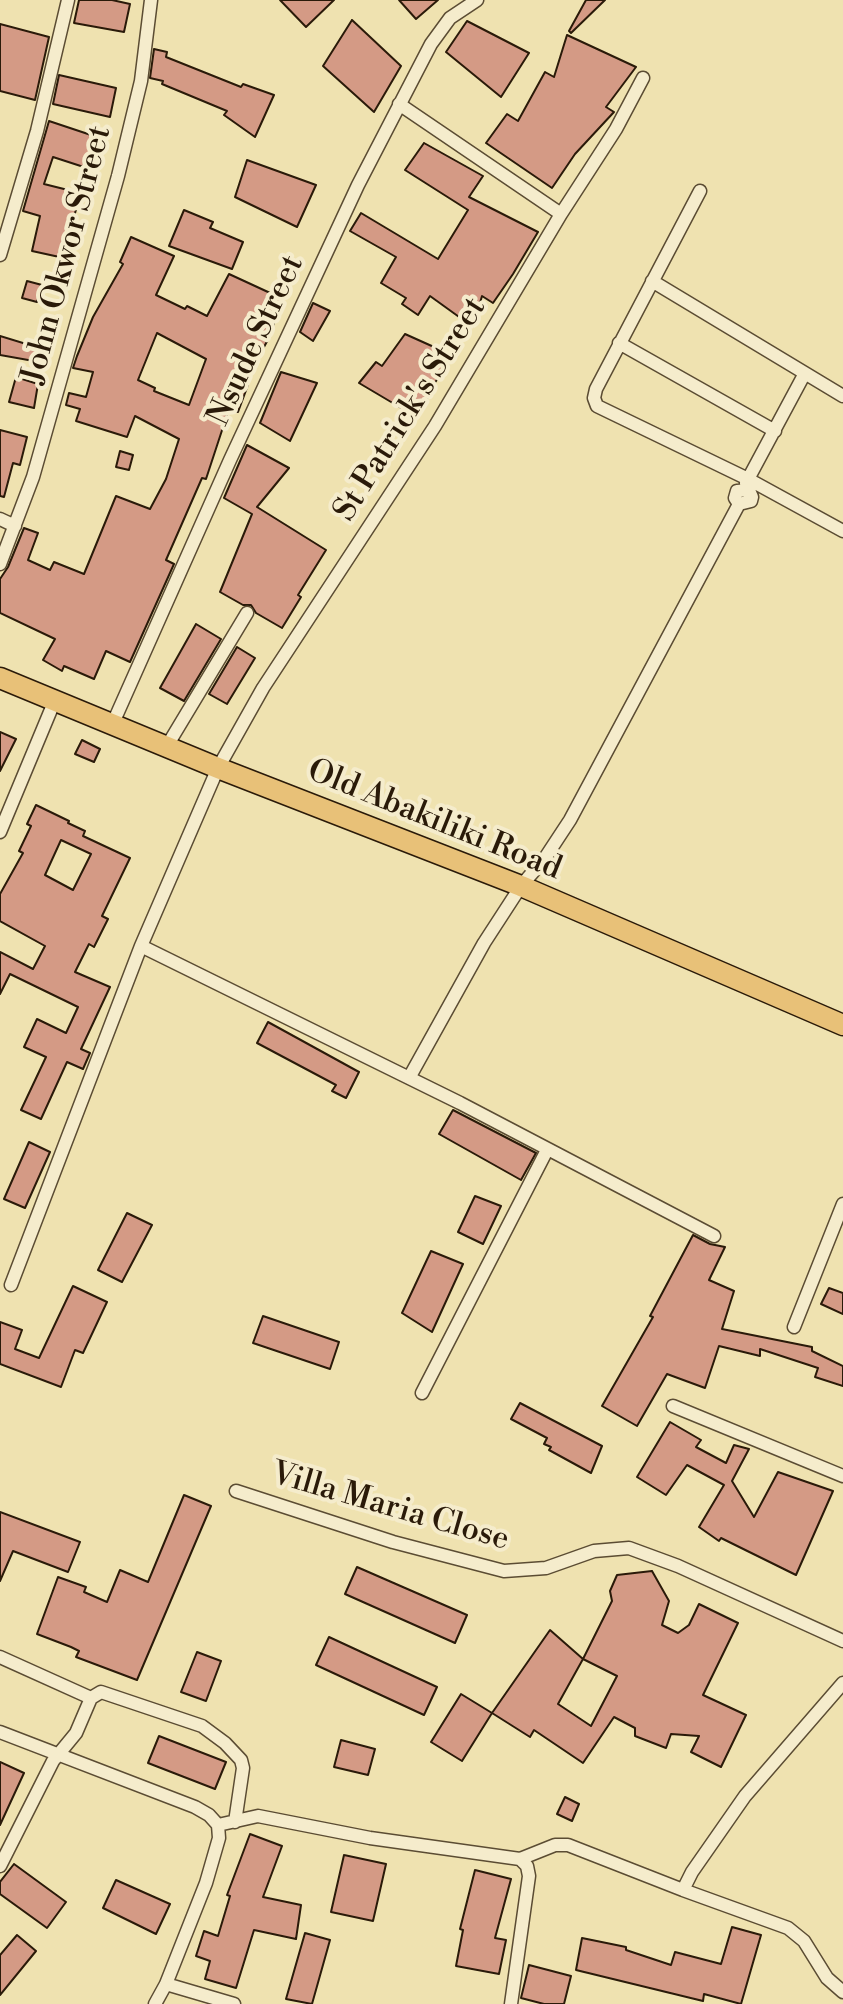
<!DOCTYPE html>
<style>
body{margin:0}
canvas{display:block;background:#efe2b0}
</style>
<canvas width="843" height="2004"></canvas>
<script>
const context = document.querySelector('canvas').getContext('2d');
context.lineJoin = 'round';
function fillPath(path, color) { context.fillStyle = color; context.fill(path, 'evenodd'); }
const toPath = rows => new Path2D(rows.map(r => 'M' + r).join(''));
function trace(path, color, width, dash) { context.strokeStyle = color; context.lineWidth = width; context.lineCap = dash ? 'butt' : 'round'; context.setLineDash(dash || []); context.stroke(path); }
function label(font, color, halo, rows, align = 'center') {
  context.font = font + ' "Libre Bodoni",serif'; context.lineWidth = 8; context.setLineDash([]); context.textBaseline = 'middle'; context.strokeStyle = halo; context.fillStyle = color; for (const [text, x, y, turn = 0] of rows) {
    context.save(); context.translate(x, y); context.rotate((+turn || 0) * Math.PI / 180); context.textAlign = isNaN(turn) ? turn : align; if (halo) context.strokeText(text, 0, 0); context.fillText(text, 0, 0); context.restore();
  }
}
const building = toPath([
 [79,0,112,0,130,4,124,32,74,23,79,0],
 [280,0,334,0,306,27,280,0],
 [399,0,438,0,416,19,399,0],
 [586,0,605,0,571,33,569,31,586,0],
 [352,20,401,66,374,112,323,66,352,20],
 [467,21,529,53,501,97,446,52,467,21],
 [0,24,49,37,35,100,0,91,0,24],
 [567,35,636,67,606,107,614,112,575,154,552,188,486,143,507,114,518,121,545,72,554,77,567,35],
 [154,49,167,52,166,57,241,87,243,84,274,95,255,137,224,115,227,111,162,84,163,81,150,78,154,49],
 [59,75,116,88,110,117,53,104,59,75],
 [49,121,103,139,93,170,53,157,44,184,80,193,64,258,32,251,40,216,23,211,49,121],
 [424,143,483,176,469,197,538,232,513,274,493,303,482,296,473,327,430,296,418,315,402,304,406,298,381,283,396,257,350,231,361,213,438,259,468,210,405,170,424,143],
 [247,160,316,185,297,227,235,197,247,160],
 [184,210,213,222,210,228,243,242,232,269,169,246,184,210],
 [131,237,174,256,156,295,185,309,187,306,207,316,229,274,281,298,271,334,244,384,248,385,238,412,229,409,206,479,202,478,166,560,174,564,130,662,106,651,94,679,64,666,62,671,43,660,55,639,0,613,0,579,8,567,24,528,38,533,28,560,50,570,54,562,84,574,116,496,150,509,166,479,179,439,135,416,127,437,76,421,80,409,66,405,69,393,86,397,93,372,73,368,77,356,93,317,123,264,120,262,131,237],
 [157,333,206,359,189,405,154,391,155,388,138,380,157,333],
 [27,281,42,285,37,302,22,298,27,281],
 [313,303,330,311,313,341,300,332,313,303],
 [405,334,454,356,426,395,429,397,413,415,359,383,376,362,382,366,405,334],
 [0,336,49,351,45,363,0,355,0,336],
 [281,372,317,383,290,441,260,423,281,372],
 [16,377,38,384,34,408,9,402,16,377],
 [0,430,27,437,20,465,13,463,4,497,0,496,0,430],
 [247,445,289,468,257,507,326,550,298,595,301,597,282,628,256,613,251,605,243,605,220,592,252,514,224,498,247,445],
 [120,451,133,455,129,470,116,467,120,451],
 [196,624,221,639,184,701,160,688,196,624],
 [237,647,255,658,227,704,209,694,237,647],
 [0,732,16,739,0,771,0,732],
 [82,740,100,749,94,762,75,754,82,740],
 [36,805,69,821,68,823,85,831,83,836,130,858,102,916,108,919,94,947,89,944,75,972,110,987,81,1049,90,1053,83,1069,67,1062,41,1119,21,1110,46,1057,24,1047,37,1019,66,1033,78,1007,10,974,0,994,0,952,33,969,45,946,0,921,0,894,23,853,19,851,31,826,27,824,36,805],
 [61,840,91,854,73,890,45,875,61,840],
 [268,1022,359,1072,346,1098,332,1091,336,1085,257,1043,268,1022],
 [453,1110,536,1153,521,1180,439,1134,453,1110],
 [29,1142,50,1152,25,1208,4,1199,29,1142],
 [475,1196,501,1206,483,1244,458,1232,475,1196],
 [127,1213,152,1225,122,1282,98,1270,127,1213],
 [693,1235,710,1244,725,1247,709,1280,734,1291,722,1329,812,1347,812,1351,843,1366,843,1386,815,1377,818,1368,760,1349,760,1356,719,1346,705,1388,667,1374,637,1426,602,1406,653,1317,650,1316,693,1235],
 [431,1251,463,1264,432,1332,402,1313,431,1251],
 [73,1286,107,1302,83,1353,75,1350,61,1387,0,1364,0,1322,22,1330,15,1349,39,1358,73,1286],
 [829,1288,843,1293,843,1314,821,1304,829,1288],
 [263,1316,339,1342,330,1369,253,1343,263,1316],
 [520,1403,602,1446,591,1473,549,1450,551,1447,544,1444,547,1438,511,1419,520,1403],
 [670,1422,701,1440,696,1447,726,1463,734,1445,749,1449,732,1481,754,1517,778,1472,833,1491,796,1575,721,1538,719,1541,699,1527,724,1485,687,1465,666,1495,637,1477,670,1422],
 [184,1495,211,1506,137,1680,76,1657,79,1651,71,1647,37,1634,58,1577,86,1587,84,1592,107,1602,120,1570,148,1582,184,1495],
 [0,1512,80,1542,68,1572,13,1551,0,1581,0,1512],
 [357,1567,467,1615,455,1643,345,1594,357,1567],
 [652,1571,669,1601,662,1625,678,1633,689,1625,699,1604,738,1623,703,1695,746,1715,721,1767,691,1752,699,1736,671,1734,666,1748,635,1736,635,1728,614,1717,583,1763,534,1730,530,1737,492,1713,550,1630,583,1659,612,1601,610,1591,617,1575,652,1571],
 [583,1659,617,1676,591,1726,558,1704,583,1659],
 [329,1637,437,1687,424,1715,316,1665,329,1637],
 [197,1652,221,1661,206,1701,181,1692,197,1652],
 [461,1694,492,1713,462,1761,431,1742,461,1694],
 [159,1736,226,1762,215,1789,148,1763,159,1736],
 [341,1740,375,1749,368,1775,334,1767,341,1740],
 [0,1762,24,1773,0,1825,0,1762],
 [565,1797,579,1804,572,1821,557,1814,565,1797],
 [250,1834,282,1846,263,1897,301,1905,296,1939,254,1930,236,1988,205,1979,210,1961,196,1956,204,1931,218,1936,230,1896,227,1895,250,1834],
 [344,1855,386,1864,373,1921,331,1912,344,1855],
 [14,1864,66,1902,47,1928,0,1894,0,1882,14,1864],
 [475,1870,511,1879,495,1938,506,1940,499,1974,456,1966,463,1930,460,1929,475,1870],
 [116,1880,170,1904,156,1934,103,1908,116,1880],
 [732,1927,761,1935,741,2004,704,1994,703,2001,576,1970,582,1938,626,1947,626,1950,671,1965,675,1952,721,1964,732,1927],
 [305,1933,330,1940,312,2004,286,1999,305,1933],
 [17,1935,36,1951,0,1995,0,1955,17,1935],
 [529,1965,571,1976,564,2004,544,2004,521,1998,529,1965]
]);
fillPath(building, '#d49a85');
trace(building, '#2a1a09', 2);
const street = toPath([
 [399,104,561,214],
 [700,191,596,389,594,398,597,406,748,479,843,531],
 [0,255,37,131,68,0],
 [652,281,843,396],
 [619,343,775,431],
 [746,483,805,373],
 [0,519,15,526],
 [0,564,33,477,118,176,141,81,151,0],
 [113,723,230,460,358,185,431,44,450,18,477,0],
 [167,746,247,613],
 [0,832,55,700],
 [141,946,460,1103,714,1236],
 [409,1078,484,943,521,886,545,858,570,820,739,504,751,501,752,497,749,490,737,491,735,498,739,504],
 [11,1285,141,946,218,768,263,688,435,426,561,214,616,129,643,78],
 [794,1327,843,1204],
 [422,1393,547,1150],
 [673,1406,843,1476],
 [236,1491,393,1542,504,1571,546,1568,594,1551,629,1548,678,1566,843,1641],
 [0,1657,91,1698],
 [0,1732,195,1807,209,1815,218,1825,219,1838,206,1883,166,1984,155,2004],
 [218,1825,258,1816,370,1838,520,1859,555,1845,568,1845,683,1890,788,1928,804,1941,827,1978,843,1992],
 [0,1866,53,1761,76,1733,91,1698,101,1692,202,1726,225,1743,241,1760,243,1768,235,1822],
 [683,1890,692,1872,745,1796,843,1683],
 [166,1984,234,2004],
 [511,2004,529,1876,527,1866,520,1859]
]);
const primary = toPath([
 [0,678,218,768,521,886,843,1025]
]);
trace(street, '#5b4c33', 15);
trace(primary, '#2a1a09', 23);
trace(street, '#f5eccc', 12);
trace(primary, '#e8c178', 20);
label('32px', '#2a1a09', '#f5eccc', [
 ["John Okwor Street",68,255,-75],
 ["Nsude Street",257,341,-65],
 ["St Patrick's Street",411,410,-58],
 ["Old Abakiliki Road",434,821,22],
 ["Villa Maria Close",390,1508,16]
]);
</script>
